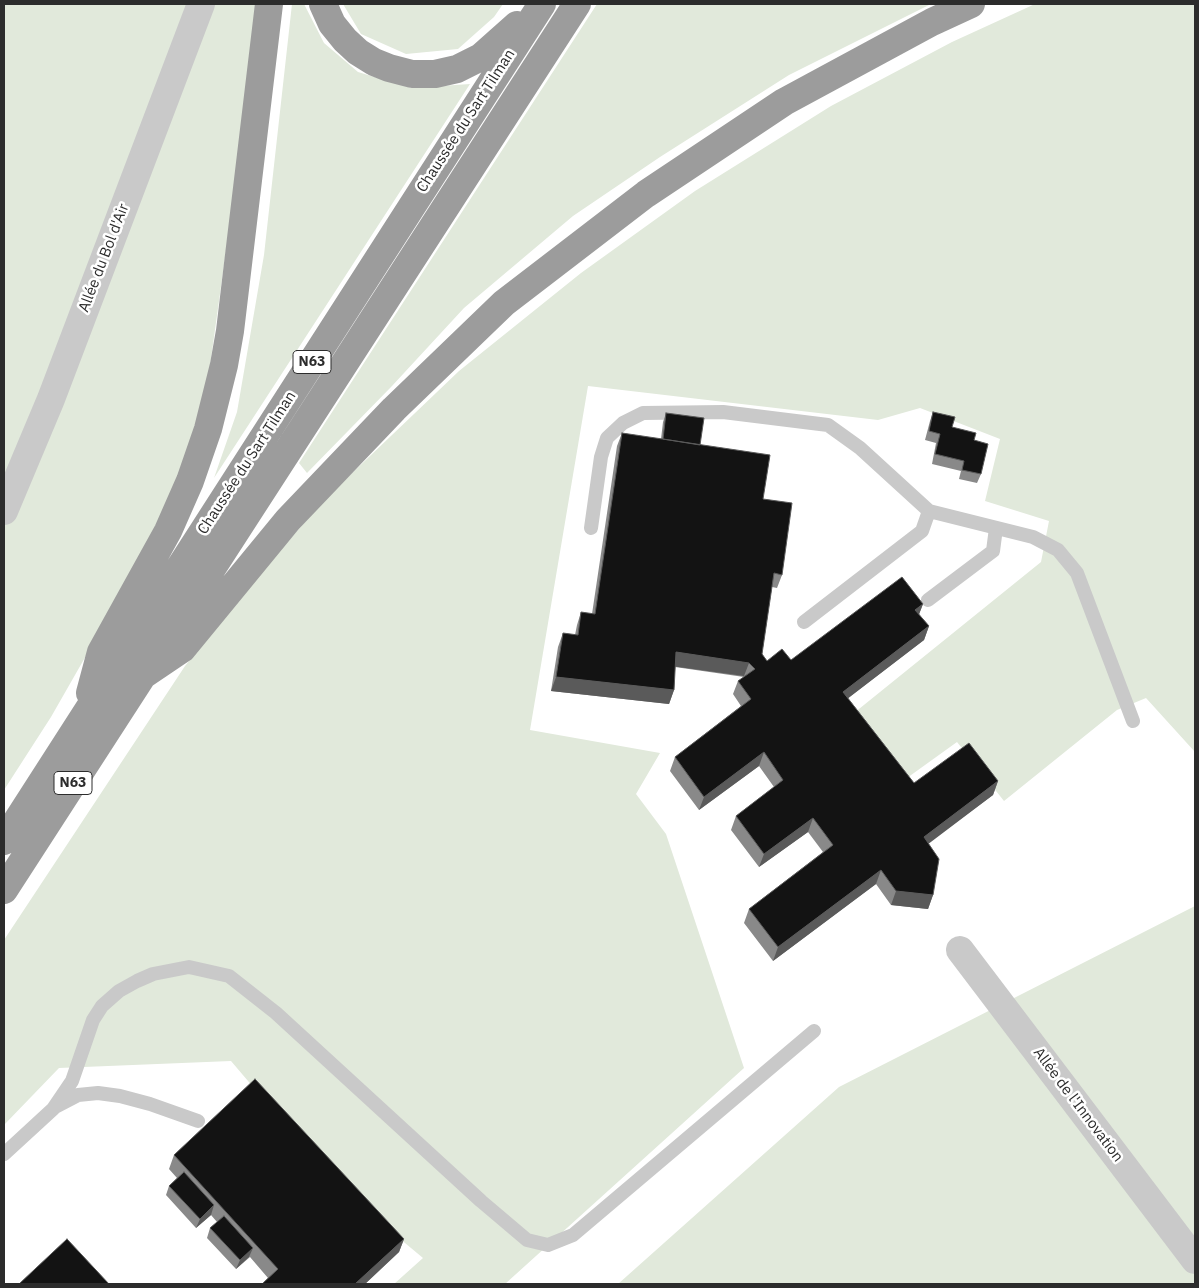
<!DOCTYPE html>
<meta charset="utf-8">
<style>
body{margin:0}
#map{position:relative;width:1199px;height:1288px;overflow:hidden;background:#fff;font-family:"IBM Plex Sans",sans-serif}
canvas{display:block}
.frame{position:absolute;inset:0;border:5px solid #2c2c2c;pointer-events:none}
</style>
<div id="map">
<canvas width="1199" height="1288"></canvas>
<div class="frame"></div>
</div>
<script>
const context = document.querySelector('canvas').getContext('2d');
context.lineJoin = 'round';
function fillPath(path, color) { context.fillStyle = color; context.fill(path, 'evenodd'); }
const toPath = rows => new Path2D(rows.map(r => 'M' + r).join(''));
function trace(path, color, width, dash) { context.strokeStyle = color; context.lineWidth = width; context.lineCap = dash ? 'butt' : 'round'; context.setLineDash(dash || []); context.stroke(path); }
function label(font, color, halo, rows, align = 'center') {
  context.font = font + ' "IBM Plex Sans",sans-serif'; context.lineWidth = 5; context.setLineDash([]); context.textBaseline = 'middle'; context.strokeStyle = halo; context.fillStyle = color; for (const [text, x, y, turn = 0] of rows) {
    context.save(); context.translate(x, y); context.rotate((+turn || 0) * Math.PI / 180); context.textAlign = isNaN(turn) ? turn : align; if (halo) context.strokeText(text, 0, 0); context.fillText(text, 0, 0); context.restore();
  }
}
fillPath(toPath([
 [4,4,260,4,210,366,193,441,159,528,51,717,4,790],
 [292,4,304,4,324,43,358,72,411,88,470,84,214,478,237,412,264,255],
 [343,4,503,4,494,17,458,49,406,54,361,34],
 [597,4,931,4,789,75,660,157,573,216,464,308,392,386,307,473,299,463],
 [1035,4,1195,4,1195,752,1146,698,1117,710,1004,801,957,742,900,783,854,713,1041,562,1049,521,985,501,1000,439,920,408,878,420,588,386,530,730,660,753,636,794,666,834,744,1068,505,1284,394,1284,423,1258,339,1188,231,1061,59,1068,4,1125,4,940,185,666,276,555,326,498,459,371,581,273,695,191,831,106,952,42],
 [1195,906,1195,1284,618,1284,839,1087]
]), '#e1e9db');
trace(toPath([
 [591,528,601,457,607,438,623,423,643,413,723,412,828,425,860,448,929,511,1033,537,1058,550,1077,573,1133,721],
 [928,600,993,551,996,528],
 [804,622,922,531,929,511],
 [55,1107,78,1095,98,1093,120,1096,150,1104,198,1121],
 [4,1154,53,1109,72,1081,93,1020,102,1006,119,991,137,981,153,974,189,967,229,976,276,1013,481,1201,527,1240,548,1245,573,1235,814,1031]
]), '#c9c9c9', 14);
trace(toPath([
 [960,950,1195,1260]
]), '#c9c9c9', 28);
trace(toPath([
 [4,511,51,399,201,4]
]), '#c9c9c9', 28);
trace(toPath([
 [323,4,332,24,345,40,358,52,374,62,389,68,412,74,435,74,457,69,481,57,517,25],
 [142,676,182,649,288,520,394,409,504,303,646,194,784,102,932,22,971,4],
 [90,693,101,652,168,531,190,481,208,429,224,365,230,331,269,4],
 [4,841,542,4],
 [4,890,577,4]
]), '#9c9c9c', 28);
fillPath(toPath([
 [933,412,952,427,974,440,981,474,977,483,959,479,961,471,932,464,936,443,925,440,930,421],
 [666,413,700,445,763,499,782,575,777,588,772,587,762,654,767,661,791,660,923,604,919,614,929,626,924,640,848,698,914,783,998,781,993,795,928,843,933,895,928,909,891,905,876,884,773,961,744,923,749,909,823,852,808,832,759,867,731,830,736,816,774,787,759,766,699,810,670,771,675,757,741,706,733,694,738,681,744,677,675,667,674,690,669,704,551,691,558,647,563,633,575,635,577,625,581,612,592,614,617,446,622,433,661,439,663,422],
 [174,1155,404,1239,399,1252,365,1284,262,1284,268,1278,250,1257,236,1269,207,1238,210,1228,217,1222,211,1215,196,1228,166,1195,169,1186,177,1178,169,1169]
]), '#898989');
fillPath(toPath([
 [923,604,918,617,915,610],
 [929,626,924,640,838,706,843,692],
 [676,652,749,663,744,676,671,666],
 [556,677,674,690,669,704,551,691],
 [764,752,759,766,699,810,704,797],
 [998,781,993,795,919,851,924,837],
 [813,818,808,832,759,867,764,854],
 [881,870,876,884,773,961,778,947],
 [896,891,933,895,928,909,891,905],
 [214,1205,211,1215,196,1228,200,1219],
 [404,1239,399,1252,365,1284,355,1284],
 [253,1248,249,1257,236,1269,240,1260]
]), '#5a5a5a');
const building = toPath([
 [933,412,955,417,952,427,976,433,974,440,988,444,981,474,962,470,964,461,935,454,940,434,929,431,933,412],
 [666,413,704,418,700,445,663,439,666,413],
 [622,433,770,455,763,499,792,503,782,575,774,573,762,654,767,661,782,649,791,660,902,577,923,604,915,610,929,626,843,692,914,783,969,743,998,781,924,837,939,859,933,895,896,891,881,870,778,947,749,909,833,845,813,818,764,854,736,816,783,780,764,752,704,797,675,757,751,699,738,681,755,669,749,663,676,652,674,690,556,677,563,633,578,635,581,612,595,614,622,433],
 [255,1079,404,1239,355,1284,262,1284,278,1269,174,1155,255,1079],
 [184,1172,214,1205,200,1219,169,1186,184,1172],
 [224,1216,253,1248,240,1260,210,1228,224,1216],
 [67,1239,109,1284,19,1284,67,1239]
]);
fillPath(building, '#131313');
trace(building, '#5a5a5a', 1);
for (const [x, y, w] of [
 [312,362,38],
 [73,783,38]
]) { const box = new Path2D(); box.roundRect(x - w / 2, y - 11.5, w, 23, 4); context.fillStyle = '#fff'; context.fill(box); trace(box, '#2c2c2c', 1); }
label('bold 14px', '#2c2c2c', null, [
 ["N63",312,362],
 ["N63",73,783]
]);
label('15px', '#2c2c2c', '#fff', [
 ["Chaussée du Sart Tilman",466,121,-57],
 ["Allée du Bol d'Air",104,258,-69],
 ["Chaussée du Sart Tilman",247,463,-57],
 ["Allée de l'Innovation",1078,1105,53]
]);
</script>
